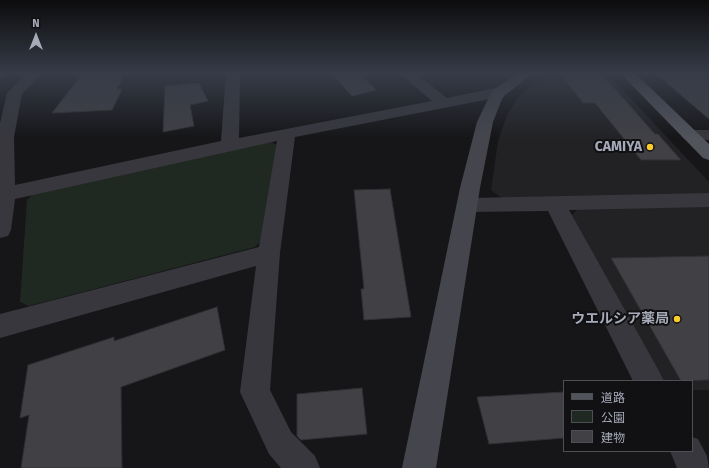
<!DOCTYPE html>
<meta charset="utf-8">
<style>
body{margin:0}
#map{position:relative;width:709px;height:468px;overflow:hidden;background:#161618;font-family:"Fira Sans","Noto Sans JP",sans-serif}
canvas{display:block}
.legend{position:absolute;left:563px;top:380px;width:130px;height:72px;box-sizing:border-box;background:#111113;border:1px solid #4d4f55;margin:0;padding:5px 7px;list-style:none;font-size:12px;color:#a7abb9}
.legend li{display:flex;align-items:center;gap:8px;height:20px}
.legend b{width:20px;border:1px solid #4d4f55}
.north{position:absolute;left:16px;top:16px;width:40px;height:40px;-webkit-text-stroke:3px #111113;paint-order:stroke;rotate:0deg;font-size:11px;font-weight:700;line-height:16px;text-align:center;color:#a7abb9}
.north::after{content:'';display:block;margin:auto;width:14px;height:18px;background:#a7abb9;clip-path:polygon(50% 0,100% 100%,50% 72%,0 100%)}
</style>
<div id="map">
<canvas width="709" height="468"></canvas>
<ul class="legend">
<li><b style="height:5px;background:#52545c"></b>道路</li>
<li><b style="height:11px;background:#202822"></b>公園</li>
<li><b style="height:11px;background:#404045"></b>建物</li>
</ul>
<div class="north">N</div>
</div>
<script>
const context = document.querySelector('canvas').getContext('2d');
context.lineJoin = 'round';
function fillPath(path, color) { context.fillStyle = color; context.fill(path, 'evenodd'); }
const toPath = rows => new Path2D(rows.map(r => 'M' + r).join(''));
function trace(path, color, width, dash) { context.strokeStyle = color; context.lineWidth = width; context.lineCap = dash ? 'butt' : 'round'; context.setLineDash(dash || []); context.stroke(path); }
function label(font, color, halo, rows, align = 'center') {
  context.font = font + ' "Fira Sans","Noto Sans JP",sans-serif'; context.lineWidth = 4; context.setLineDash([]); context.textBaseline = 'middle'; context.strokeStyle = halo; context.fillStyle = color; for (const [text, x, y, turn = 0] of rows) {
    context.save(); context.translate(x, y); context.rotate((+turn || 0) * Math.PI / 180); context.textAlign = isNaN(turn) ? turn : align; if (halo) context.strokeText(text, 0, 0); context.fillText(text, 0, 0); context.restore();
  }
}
fillPath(toPath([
 [550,73,607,73,709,182,709,195,502,198,491,190,498,141,507,115,519,96,536,82],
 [709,206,709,390,692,390,692,381,663,381,571,216,578,209]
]), '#222225');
fillPath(toPath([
 [271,142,279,146,263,239,255,247,29,306,20,302,27,200,36,191]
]), '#202822');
fillPath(toPath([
 [4,73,11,73,0,79,0,75,4,73]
]), '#2b333d');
const building = toPath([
 [83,73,125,73,117,89,122,89,112,110,52,113,83,73],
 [331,73,359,73,376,90,352,96,331,73],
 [560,73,601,73,655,134,658,134,681,160,641,160,595,103,583,103,560,73],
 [655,73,699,73,709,80,709,119,655,73],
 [199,83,208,101,190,105,194,126,163,132,165,86,199,83],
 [390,189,411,317,364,320,361,289,364,289,354,190,390,189],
 [709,256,709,380,681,381,611,258,709,256],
 [217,307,225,350,121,387,122,468,21,468,29,415,20,418,28,365,114,337,114,341,217,307],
 [362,388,367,434,301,440,297,436,297,394,362,388],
 [564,392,564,438,489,444,477,397,564,392]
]);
fillPath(building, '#404045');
trace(building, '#303034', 1);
fillPath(toPath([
 [27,73,42,73,22,94,14,137,15,185,221,141,226,73,240,73,239,138,432,101,399,73,415,73,447,98,500,87,505,89,508,92,505,95,500,97,295,137,280,253,270,390,291,432,315,456,320,468,281,468,269,454,240,392,256,266,0,338,0,314,259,247,277,141,15,199,11,230,8,236,0,238,0,123,7,93,27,73],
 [690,130,709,130,709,140,684,139,681,135,684,131,690,130],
 [709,193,709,207,569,210,659,371,664,381,633,381,548,211,468,212,461,210,458,205,461,200,468,198,709,193],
 [692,437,698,439,707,456,709,468,677,468,670,451,692,451,692,437]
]), '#37373d');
fillPath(toPath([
 [518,73,534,73,505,95,502,99,493,122,480,188,436,468,402,468,460,188,477,122,490,95,495,89,518,73]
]), '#45464d');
fillPath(toPath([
 [620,73,635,73,709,144,709,160,703,158,620,73]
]), '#52545c');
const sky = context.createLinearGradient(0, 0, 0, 139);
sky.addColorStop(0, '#0c0c0d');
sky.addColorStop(0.53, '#363c48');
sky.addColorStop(1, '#363c4800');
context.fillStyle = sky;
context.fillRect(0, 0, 709, 139);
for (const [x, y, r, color] of [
 [650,147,4,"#fbcc2b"],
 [677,319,4,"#fbcc2b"]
]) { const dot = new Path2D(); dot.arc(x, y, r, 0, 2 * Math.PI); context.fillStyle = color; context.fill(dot); trace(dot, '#111113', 1.5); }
label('bold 14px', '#a7abb9', '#111113', [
 ["CAMIYA",642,147],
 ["ウエルシア薬局",669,319]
], 'right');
</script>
